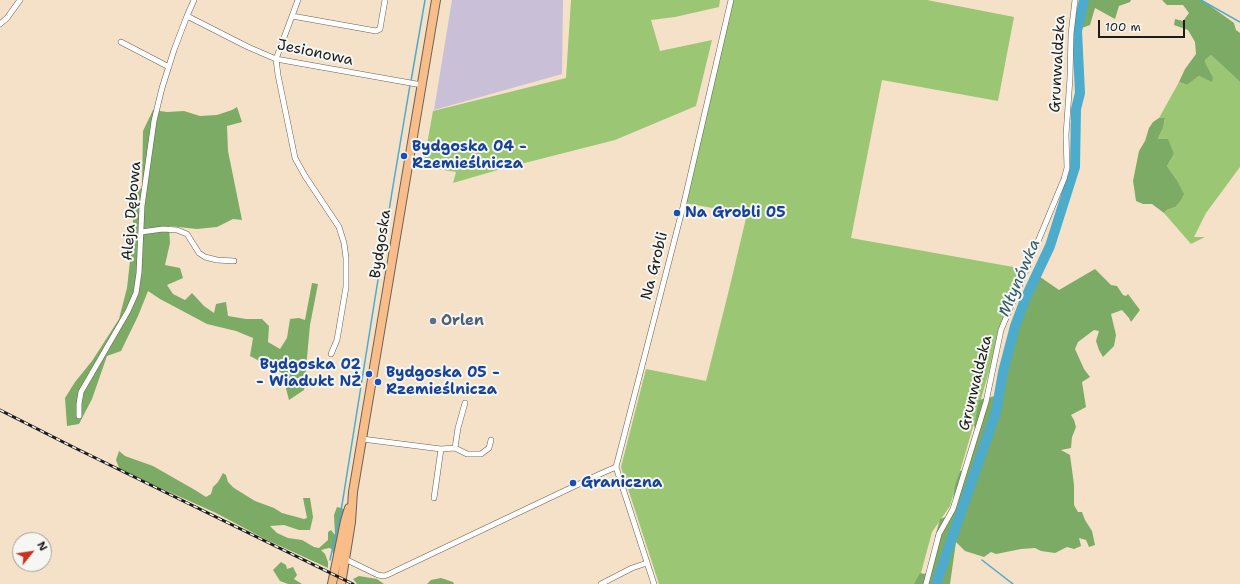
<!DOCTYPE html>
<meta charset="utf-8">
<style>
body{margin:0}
#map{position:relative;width:1240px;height:584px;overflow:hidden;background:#f4e1c8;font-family:"Shantell Sans",sans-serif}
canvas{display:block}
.north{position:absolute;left:12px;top:532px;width:40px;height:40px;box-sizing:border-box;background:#f6f6f2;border:1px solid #9f9f9c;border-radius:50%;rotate:60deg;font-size:11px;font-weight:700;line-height:16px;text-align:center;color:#1c1c1c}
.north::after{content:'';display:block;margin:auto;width:14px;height:18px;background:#c8321e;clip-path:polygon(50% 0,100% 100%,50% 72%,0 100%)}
.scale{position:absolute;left:1098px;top:20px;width:87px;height:18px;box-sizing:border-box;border:2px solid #1c1c1c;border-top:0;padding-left:5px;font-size:12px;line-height:14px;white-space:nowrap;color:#1c1c1c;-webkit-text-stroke:3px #f6f6f2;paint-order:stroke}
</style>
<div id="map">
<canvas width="1240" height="584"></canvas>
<div class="north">N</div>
<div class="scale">100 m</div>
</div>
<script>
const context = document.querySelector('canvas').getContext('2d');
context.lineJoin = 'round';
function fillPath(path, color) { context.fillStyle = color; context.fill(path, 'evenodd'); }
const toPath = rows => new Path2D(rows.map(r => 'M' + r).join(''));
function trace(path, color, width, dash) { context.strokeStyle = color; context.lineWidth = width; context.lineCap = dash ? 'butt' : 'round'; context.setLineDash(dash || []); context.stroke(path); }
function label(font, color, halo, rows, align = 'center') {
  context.font = font + ' "Shantell Sans",sans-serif'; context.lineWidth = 4; context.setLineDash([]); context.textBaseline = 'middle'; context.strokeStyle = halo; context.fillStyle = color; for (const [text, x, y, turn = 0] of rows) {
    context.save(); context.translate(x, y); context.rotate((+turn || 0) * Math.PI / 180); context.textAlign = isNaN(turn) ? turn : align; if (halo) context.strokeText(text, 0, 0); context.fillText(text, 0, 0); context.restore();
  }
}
fillPath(toPath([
 [452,0,563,0,562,74,434,110]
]), '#c9bfd7');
fillPath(toPath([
 [571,0,720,0,719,7,675,17,651,20,660,51,712,40,696,106,615,140,501,169,453,183,456,172,419,166,424,161,433,111,566,78],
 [732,0,927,0,1014,17,998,101,882,80,851,238,1019,268,950,506,932,532,918,584,659,584,621,467,646,369,706,381,728,294,747,214,684,203],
 [1211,55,1240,82,1240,167,1206,213,1194,237,1205,237,1191,244,1164,213,1167,210,1175,207,1176,179,1167,166,1174,154,1158,140,1165,119,1159,118,1179,82,1187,85,1199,76,1211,81,1213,77,1206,64,1205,60]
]), '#9bc673');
fillPath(toPath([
 [1083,0,1131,0,1130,2,1119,6,1115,19,1095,8,1090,25,1079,29],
 [1162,0,1202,0,1234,23,1236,30,1240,33,1240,82,1211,55,1205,60,1206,64,1213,77,1212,82,1199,76,1187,85,1179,82,1185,69,1196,54,1195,42,1188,30,1174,25,1175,19,1183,21,1189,13,1183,5,1167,5],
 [237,107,242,122,227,126,228,151,242,220,233,219,217,227,197,229,169,226,170,243,165,265,180,268,183,278,167,285,173,294,185,300,192,293,204,306,214,313,216,304,226,302,228,316,246,319,262,319,269,326,268,342,280,349,287,338,290,319,299,318,305,320,312,283,318,284,310,325,304,390,289,400,282,373,250,356,253,338,236,331,207,324,160,299,148,291,138,316,121,351,107,356,92,399,79,424,67,426,65,398,75,382,92,361,119,319,127,288,133,234,133,192,142,188,143,131,153,110,167,112,184,111,200,116,217,115,232,110],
 [1159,118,1165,118,1163,127,1158,139,1168,139,1174,154,1167,166,1176,179,1184,194,1181,200,1175,207,1167,210,1164,213,1152,204,1143,204,1136,201,1134,187,1133,181,1139,151,1145,141,1149,128,1153,122],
 [1095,269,1111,285,1117,286,1123,295,1126,296,1128,294,1140,310,1131,322,1129,318,1122,310,1111,314,1116,335,1114,346,1103,357,1099,350,1096,341,1099,331,1094,330,1078,342,1075,349,1084,369,1090,377,1082,382,1086,407,1071,415,1074,420,1076,427,1072,437,1071,448,1061,450,1070,455,1074,485,1074,505,1078,512,1082,512,1085,520,1092,531,1095,545,1089,547,1086,540,1079,538,1081,546,1074,549,1067,547,1055,553,1041,551,1035,548,1021,549,996,554,991,552,984,557,965,551,956,542,950,584,914,584,920,573,925,574,934,561,938,545,935,537,940,519,951,515,955,485,960,471,967,470,976,434,974,425,979,400,995,396,1004,353,1014,319,1033,272,1059,290],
 [119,451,125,456,153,466,195,490,206,497,211,494,213,487,218,482,223,473,226,475,228,482,234,488,255,501,274,508,282,513,304,519,307,518,303,498,310,498,313,517,310,530,299,530,284,525,270,526,277,533,288,538,302,540,314,547,319,548,328,540,328,532,331,530,335,535,334,515,337,507,344,509,334,558,332,549,329,548,321,550,325,554,328,562,328,568,265,539,216,513,147,482,119,468,116,460],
 [281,562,286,565,287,569,293,567,297,575,294,579,302,584,288,584,280,581,273,570],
 [359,576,377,579,384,584,357,584,353,579],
 [441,578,453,582,454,584,427,584,431,580]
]), '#7cab65');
trace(toPath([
 [1201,0,1240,22],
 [411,81,425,0],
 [330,560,342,505,392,192,410,85],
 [982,560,1013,584]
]), '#4dabcb', 1.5);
trace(toPath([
 [936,584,996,412,1003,372,1015,326,1026,297,1050,246,1075,167,1076,109,1080,93,1077,31,1084,0]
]), '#4dabcb', 10);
const minor = toPath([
 [298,0,276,59,278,75,295,158,305,176,339,227,344,243,346,258,346,287,337,340,331,354],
 [187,16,248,47,276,59,422,85],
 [292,16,376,31,380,29,385,0],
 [0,24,7,18,20,0],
 [121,42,169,67],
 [141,232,163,229,177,230,187,234,199,253,205,257,217,260,234,261],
 [79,416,79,404,81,392,128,311,136,293,139,273,142,206,154,121,162,88,174,50,187,16,194,0],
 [362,439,441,449,455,448,467,454,481,454,489,448,491,440],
 [455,448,458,428,465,403],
 [616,467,683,207,731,0],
 [616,467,654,584],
 [434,498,441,449],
 [344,558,345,559,378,575,384,576,387,575,600,474,616,467],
 [601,584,632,568,647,563],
 [926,584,939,534,953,509,986,402,1001,330,1064,179,1067,168,1066,135,1070,78,1071,34,1075,0]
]);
const primary = toPath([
 [332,584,345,521,349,508],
 [341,584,351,522,353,492,436,0]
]);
trace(minor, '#686158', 6);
trace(primary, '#686158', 10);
trace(minor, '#fff', 5);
trace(primary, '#f8bd89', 8);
const rail = toPath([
 [0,410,73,447,353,584]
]);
trace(rail, '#1c1c1c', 3);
trace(rail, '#f6f6f2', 1.5, [4.5]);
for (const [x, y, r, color] of [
 [404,156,4,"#1a4fb4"],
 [677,213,4,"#1a4fb4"],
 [433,321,4,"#5c6f8a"],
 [369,374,4,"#1a4fb4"],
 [378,382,4,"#1a4fb4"],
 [573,483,4,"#1a4fb4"]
]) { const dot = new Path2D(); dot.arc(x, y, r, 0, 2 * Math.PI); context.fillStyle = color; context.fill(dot); trace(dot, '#f6f6f2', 1.5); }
label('15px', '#1c1c1c', '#f6f6f2', [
 ["Jesionowa",315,53,12],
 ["Grunwaldzka",1058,64,-87],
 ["Aleja Dębowa",132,211,-85],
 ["Bydgoska",381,244,-81],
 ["Na Grobli",655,266,-76],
 ["Grunwaldzka",976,383,-76]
]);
label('bold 15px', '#164399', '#f6f6f2', [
 ["Bydgoska 04 -",412,147],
 ["Rzemieślnicza",412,164],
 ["Na Grobli 05",685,213],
 ["Bydgoska 02",361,365,"right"],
 ["- Wiadukt NŻ",361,382,"right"],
 ["Bydgoska 05 -",386,373],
 ["Rzemieślnicza",386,390],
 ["Graniczna",581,483]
], 'left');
label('bold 15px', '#4e5e75', '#f6f6f2', [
 ["Orlen",441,321]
], 'left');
label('italic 16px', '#325c6b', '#f6f6f2', [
 ["Młynówka",1020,278,-67]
]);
</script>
